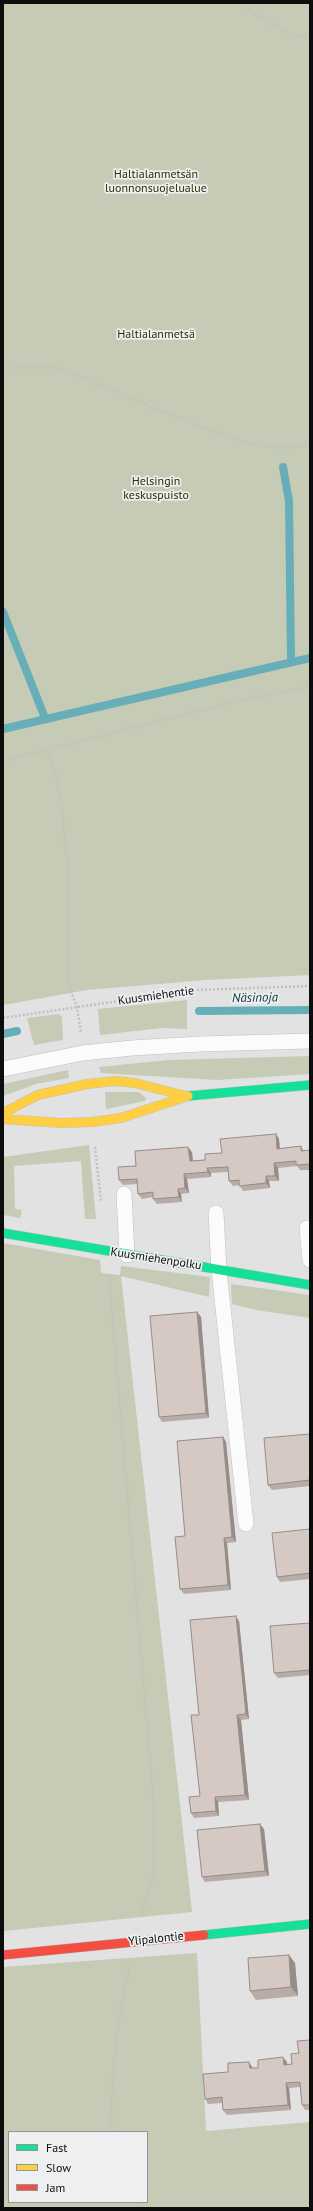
<!DOCTYPE html>
<meta charset="utf-8">
<style>
body{margin:0}
#map{position:relative;width:313px;height:2211px;overflow:hidden;background:#e2e2e3;font-family:"PT Sans",sans-serif}
canvas{display:block}
.frame{position:absolute;inset:0;border:4px solid #0d0d0e;pointer-events:none}
.legend{position:absolute;left:8px;top:2131px;width:140px;height:72px;box-sizing:border-box;background:#eeeff1;border:1px solid #949596;margin:0;padding:5px 7px;list-style:none;font-size:12px;color:#0d0d0e}
.legend li{display:flex;align-items:center;gap:8px;height:20px}
.legend b{width:20px;border:1px solid #949596}
</style>
<div id="map">
<canvas width="313" height="2211"></canvas>
<div class="frame"></div>
<ul class="legend">
<li><b style="height:5px;background:#16e098"></b>Fast</li>
<li><b style="height:5px;background:#ffcf43"></b>Slow</li>
<li><b style="height:5px;background:#f24e42"></b>Jam</li>
</ul>
</div>
<script>
const context = document.querySelector('canvas').getContext('2d');
context.lineJoin = 'round';
function fillPath(path, color) { context.fillStyle = color; context.fill(path, 'evenodd'); }
const toPath = rows => new Path2D(rows.map(r => 'M' + r).join(''));
function trace(path, color, width, dash) { context.strokeStyle = color; context.lineWidth = width; context.lineCap = dash ? 'butt' : 'round'; context.setLineDash(dash || []); context.stroke(path); }
function label(font, color, halo, rows, align = 'center') {
  context.font = font + ' "PT Sans",sans-serif'; context.lineWidth = 3.5; context.setLineDash([]); context.textBaseline = 'middle'; context.strokeStyle = halo; context.fillStyle = color; for (const [text, x, y, turn = 0] of rows) {
    context.save(); context.translate(x, y); context.rotate((+turn || 0) * Math.PI / 180); context.textAlign = isNaN(turn) ? turn : align; if (halo) context.strokeText(text, 0, 0); context.fillText(text, 0, 0); context.restore();
  }
}
fillPath(toPath([
 [3,3,310,3,310,975,206,980,87,990,3,1005],
 [187,1000,187,1029,162,1028,100,1035,98,1009],
 [59,1014,62,1017,63,1040,34,1045,27,1018],
 [310,1056,310,1074,217,1080,101,1073,99,1067,168,1060],
 [68,1070,69,1078,36,1084,3,1096,3,1084],
 [105,1092,139,1092,146,1098,145,1101,106,1109],
 [89,1145,96,1219,85,1219,81,1161,14,1166,15,1209,22,1210,20,1218,3,1215,3,1157],
 [3,1243,100,1260,101,1273,120,1275,121,1266,210,1277,209,1297,121,1276,192,1912,3,1931],
 [231,1284,310,1295,310,1318,256,1310,232,1304],
 [197,1953,206,2131,310,2122,310,2208,3,2208,3,1967],
 [9,2132,147,2132,147,2202,9,2202]
]), '#c5cbb4');
trace(toPath([
 [283,467,289,501,291,662],
 [3,612,45,718],
 [3,729,310,658],
 [199,1011,310,1010],
 [3,1034,17,1031]
]), '#67aeb9', 8);
const lane = toPath([
 [3,1069,83,1053,132,1048,200,1044,310,1041],
 [124,1194,127,1255],
 [216,1213,219,1270,246,1524],
 [307,1228,310,1260]
]);
const fast = toPath([
 [188,1096,310,1085],
 [3,1233,310,1285],
 [204,1935,310,1924]
]);
const slow = toPath([
 [3,1113,38,1095,87,1084,115,1081,135,1083,186,1096],
 [3,1119,61,1123,92,1122,121,1118,188,1096]
]);
const jam = toPath([
 [3,1955,204,1935]
]);
trace(lane, '#c0c0c1', 16);
trace(fast, '#c0c0c1', 10);
trace(slow, '#c0c0c1', 10);
trace(jam, '#c0c0c1', 10);
trace(toPath([
 [238,3,291,35,310,39],
 [3,368,49,367,79,376,161,411,242,442,278,448,310,445],
 [48,750,56,773,62,807,69,880,67,981,77,1007,81,1033],
 [3,761,241,700,310,687],
 [3,1018,195,990,310,986],
 [95,1147,101,1201],
 [109,1276,154,1809,154,1877,140,1916],
 [113,2132,110,2126,116,2035,129,1966],
 [139,2202,141,2208]
]), '#c1c1c2', 2.5, [2, 2]);
trace(lane, '#fbfbfb', 15);
trace(fast, '#16e098', 9);
trace(slow, '#ffcf43', 9);
trace(jam, '#f24e42', 9);
fillPath(toPath([
 [276,1134,279,1139,280,1148,301,1146,304,1151,310,1150,310,1170,300,1170,297,1166,278,1168,279,1181,269,1181,270,1188,243,1191,239,1185,233,1186,229,1181,228,1172,211,1173,211,1177,187,1179,189,1193,181,1194,182,1202,157,1204,153,1199,153,1197,142,1199,138,1194,137,1184,123,1185,119,1180,136,1166,192,1152,193,1161,205,1160,222,1153],
 [197,1312,201,1317,209,1418,162,1422,159,1417],
 [310,1434,310,1486,272,1490,268,1485],
 [223,1437,226,1442,236,1542,227,1543,231,1590,184,1594,180,1589,185,1536],
 [310,1529,310,1579,280,1582,277,1577],
 [239,1621,249,1719,241,1720,249,1800,218,1802,219,1816,194,1818,191,1813,200,1796,199,1715],
 [310,1623,310,1675,278,1678,274,1673],
 [264,1829,269,1876,205,1882,202,1877],
 [295,1963,298,1996,256,2000,250,1991],
 [310,2040,310,2110,305,2110,302,2105,300,2087,289,2088,291,2110,227,2115,223,2110,222,2103,208,2104,205,2099,228,2072,249,2062,252,2067,253,2068,258,2068,287,2062,287,2064,292,2064,299,2053]
]), '#b8aca8');
fillPath(toPath([
 [276,1134,279,1139,280,1154,277,1149],
 [188,1147,192,1152,193,1166,190,1161],
 [274,1163,278,1168,279,1181,275,1176],
 [207,1168,211,1173,211,1177,208,1172],
 [184,1174,187,1179,189,1193,185,1188],
 [266,1176,269,1181,270,1188,266,1183],
 [178,1189,181,1194,182,1202,179,1197],
 [197,1312,201,1317,209,1418,206,1413],
 [223,1437,226,1442,236,1542,232,1537],
 [224,1538,227,1543,231,1590,228,1585],
 [236,1616,239,1621,249,1719,246,1714],
 [237,1715,241,1720,249,1800,245,1795],
 [215,1797,218,1802,219,1816,216,1811],
 [260,1824,264,1829,269,1876,265,1871],
 [289,1955,295,1963,298,1996,291,1987],
 [283,2057,287,2062,288,2070,284,2065],
 [249,2062,252,2067,253,2073,250,2068],
 [286,2083,289,2088,291,2110,288,2105]
]), '#968c88');
const building = toPath([
 [276,1134,277,1149,301,1146,301,1151,310,1150,310,1164,296,1165,296,1161,274,1163,275,1176,266,1176,266,1183,239,1186,239,1180,229,1181,228,1167,207,1168,208,1172,184,1174,185,1188,178,1189,179,1197,153,1199,153,1192,138,1194,137,1179,119,1180,118,1167,136,1166,135,1151,188,1147,190,1161,205,1160,205,1154,222,1153,220,1139,276,1134],
 [197,1312,206,1413,159,1417,150,1316,197,1312],
 [310,1434,310,1480,268,1485,264,1438,310,1434],
 [223,1437,232,1537,224,1538,228,1585,180,1589,175,1537,185,1536,177,1441,223,1437],
 [310,1529,310,1573,277,1577,272,1533,310,1529],
 [236,1616,246,1714,237,1715,245,1795,215,1797,216,1811,191,1813,189,1797,200,1796,191,1715,199,1715,190,1620,236,1616],
 [310,1623,310,1670,274,1673,270,1626,310,1623],
 [260,1824,265,1871,202,1877,197,1830,260,1824],
 [289,1955,291,1987,250,1991,248,1958,289,1955],
 [310,2040,310,2105,302,2105,300,2082,286,2083,288,2105,223,2110,222,2097,205,2099,203,2074,228,2072,228,2063,249,2062,250,2068,258,2068,258,2060,283,2057,284,2065,292,2064,291,2054,299,2053,297,2041,310,2040]
]);
fillPath(building, '#d6c8c3');
trace(building, '#968c88', 1);
label('12px', '#283200', '#eeeff1', [
 ["Haltialanmetsän",156,175],
 ["luonnonsuojelualue",156,189],
 ["Haltialanmetsä",156,335],
 ["Helsingin",156,482],
 ["keskuspuisto",156,496]
]);
label('12px', '#0d0d0e', '#eeeff1', [
 ["Kuusmiehentie",156,996,-8],
 ["Kuusmiehenpolku",156,1259,9],
 ["Ylipalontie",156,1939,-6]
]);
label('italic 13px', '#08383e', '#eeeff1', [
 ["Näsinoja",255,998,-1]
]);
</script>
